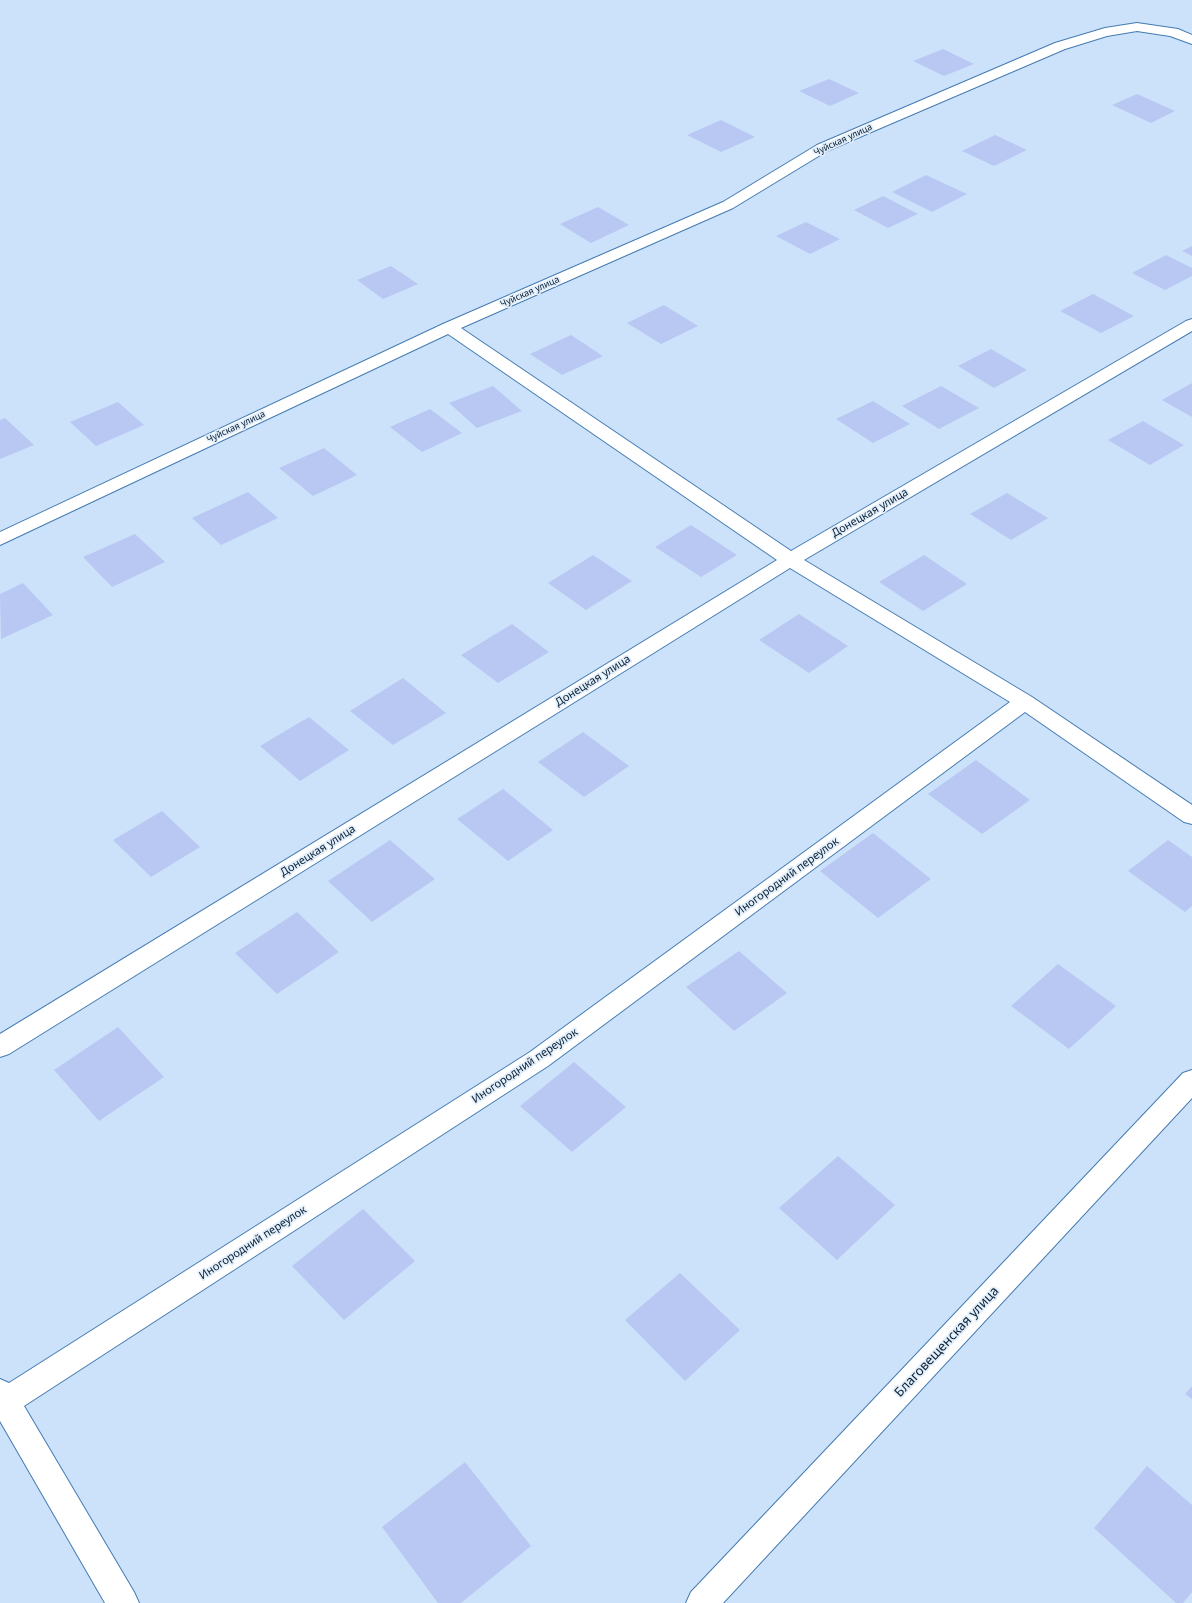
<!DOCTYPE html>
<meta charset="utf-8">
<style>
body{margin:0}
canvas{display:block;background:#cbe2fa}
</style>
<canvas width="1192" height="1603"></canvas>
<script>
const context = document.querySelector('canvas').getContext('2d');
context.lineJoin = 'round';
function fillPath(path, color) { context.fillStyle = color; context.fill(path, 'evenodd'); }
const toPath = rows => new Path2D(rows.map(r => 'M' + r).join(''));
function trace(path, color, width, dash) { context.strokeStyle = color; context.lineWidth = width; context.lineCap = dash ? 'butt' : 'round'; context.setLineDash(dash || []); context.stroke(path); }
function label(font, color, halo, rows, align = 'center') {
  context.font = font + ' "Noto Sans",sans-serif'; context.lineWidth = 3.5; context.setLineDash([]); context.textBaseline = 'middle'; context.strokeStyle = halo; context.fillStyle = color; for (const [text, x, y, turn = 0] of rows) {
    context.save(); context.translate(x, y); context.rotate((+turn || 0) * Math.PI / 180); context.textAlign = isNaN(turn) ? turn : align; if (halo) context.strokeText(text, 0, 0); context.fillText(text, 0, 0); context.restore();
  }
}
fillPath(toPath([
 [943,49,974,64,944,76,913,61],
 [829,79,859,93,830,106,799,91],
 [1137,94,1175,111,1151,123,1112,105],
 [721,120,755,137,721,152,687,135],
 [995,135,1027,150,994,166,962,151],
 [926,175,967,194,932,212,892,192],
 [883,196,918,214,888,228,854,210],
 [598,207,629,225,591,243,560,224],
 [806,222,840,239,810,254,776,236],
 [1192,246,1192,256,1182,251],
 [1166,255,1192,268,1192,276,1165,290,1132,273],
 [391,266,418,284,383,299,357,280],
 [1093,294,1134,316,1101,333,1060,311],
 [664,305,698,326,661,344,627,323],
 [571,335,603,356,562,375,530,354],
 [991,349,1027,370,994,388,958,366],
 [1192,383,1192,417,1162,400],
 [493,386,522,411,477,428,449,403],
 [941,386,979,408,939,429,902,406],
 [873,401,910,424,873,443,836,419],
 [118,402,144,425,96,446,70,422],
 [430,409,462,433,422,452,390,427],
 [5,418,34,445,0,459,0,420],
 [1143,421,1184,445,1150,465,1108,440],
 [324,448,357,475,313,496,279,468],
 [248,492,278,518,221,545,192,518],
 [1007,493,1048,518,1011,540,970,514],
 [691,525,737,555,701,577,655,547],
 [135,534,165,562,112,587,83,557],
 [593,555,632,581,586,610,548,583],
 [924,555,967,584,923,611,879,582],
 [23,583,53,615,1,639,0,594],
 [799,614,848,646,809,673,759,640],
 [512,624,549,652,498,683,461,655],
 [403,678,446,713,393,745,350,711],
 [309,717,349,750,300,781,260,746],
 [583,732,629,766,584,797,538,762],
 [976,760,1030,800,982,834,928,794],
 [503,789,553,830,508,861,457,819],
 [162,811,200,847,151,877,113,840],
 [873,833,931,879,878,918,820,871],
 [390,840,435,879,372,922,328,881],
 [1168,840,1192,857,1192,906,1185,912,1128,871],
 [297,912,339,952,277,994,235,953],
 [739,951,787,993,734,1031,686,987],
 [1058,964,1116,1006,1069,1049,1011,1006],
 [118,1027,164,1077,99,1121,54,1070],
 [574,1062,626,1107,572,1152,520,1106],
 [838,1156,895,1205,837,1260,779,1208],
 [363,1209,415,1261,344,1320,292,1266],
 [680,1273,740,1330,685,1381,625,1320],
 [1192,1386,1192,1399,1185,1394],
 [465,1462,531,1546,461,1603,438,1603,382,1527],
 [1147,1466,1192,1505,1192,1592,1183,1603,1176,1603,1094,1528]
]), '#b9c8f3');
const minor = toPath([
 [1137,23,1178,29,1192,35,1192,44,1170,36,1137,31,1107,36,1065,49,827,151,733,208,461,328,791,551,1186,321,1192,319,1192,331,804,560,1032,697,1192,805,1192,824,1184,822,1025,712,548,1066,24,1406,134,1592,139,1603,105,1603,0,1421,0,1379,9,1383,530,1052,1010,702,790,568,9,1054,0,1057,0,1034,777,560,448,334,0,545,0,532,443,324,723,202,817,145,1055,43,1105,28,1137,23],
 [1192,1070,1192,1098,723,1603,686,1603,691,1592,1183,1073,1192,1070]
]);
trace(minor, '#447bb2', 2);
fillPath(minor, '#fff');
label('9px', '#081f35', '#e2eefa', [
 ["Чуйская улица",843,140,-25],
 ["Чуйская улица",530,292,-24],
 ["Чуйская улица",236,427,-25]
]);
label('11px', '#081f35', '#e2eefa', [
 ["Донецкая улица",870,513,-30],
 ["Донецкая улица",593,681,-32],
 ["Донецкая улица",318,851,-32],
 ["Иногородний переулок",787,877,-36],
 ["Иногородний переулок",525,1066,-34],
 ["Иногородний переулок",253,1243,-33]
]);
label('13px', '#081f35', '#e2eefa', [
 ["Благовещенская улица",947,1342,-47]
]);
</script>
